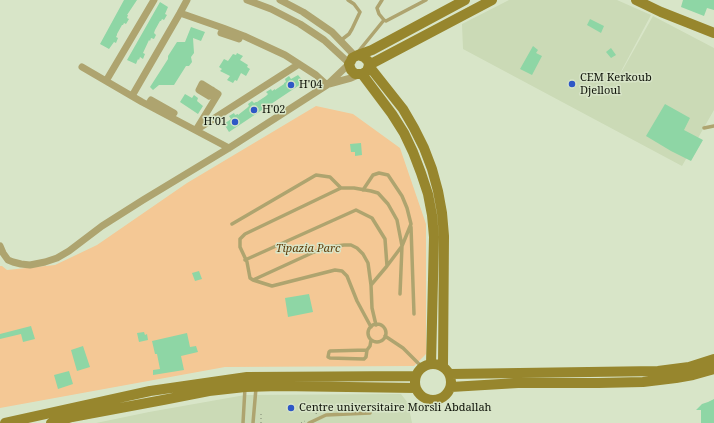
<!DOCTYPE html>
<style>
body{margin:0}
canvas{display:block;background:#d8e5c8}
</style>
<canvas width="714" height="423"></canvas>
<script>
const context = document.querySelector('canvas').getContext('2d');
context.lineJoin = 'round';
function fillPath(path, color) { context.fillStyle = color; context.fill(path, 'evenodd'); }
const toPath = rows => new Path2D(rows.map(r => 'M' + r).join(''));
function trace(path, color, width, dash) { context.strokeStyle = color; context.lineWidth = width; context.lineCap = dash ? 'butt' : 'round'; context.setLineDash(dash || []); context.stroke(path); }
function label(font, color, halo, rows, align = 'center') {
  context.font = font + ' "Noto Serif",serif'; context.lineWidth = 3; context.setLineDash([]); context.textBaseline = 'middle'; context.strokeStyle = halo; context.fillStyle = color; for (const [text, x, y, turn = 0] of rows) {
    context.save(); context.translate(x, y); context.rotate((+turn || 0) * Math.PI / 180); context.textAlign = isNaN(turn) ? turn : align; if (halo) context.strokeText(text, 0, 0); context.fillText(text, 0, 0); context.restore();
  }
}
fillPath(toPath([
 [509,0,617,0,651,15,608,96,653,16,714,48,714,110,682,166,463,49,462,24],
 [401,394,408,403,412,423,96,423,149,412,245,395]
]), '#cbdab6');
fillPath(toPath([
 [316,106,353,114,400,148,426,224,426,354,414,366,225,367,0,408,0,266,2,266,7,270,55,265,97,245,187,183]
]), '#f4c895');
fillPath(toPath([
 [124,0,137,0,127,15,128,15,127,18,129,19,126,24,124,23,123,25,122,25,117,34,117,35,116,37,118,38,116,43,114,42,109,49,100,44],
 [683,0,714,0,714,10,707,8,704,16,681,7],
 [160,2,168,7,165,14,167,15,164,20,162,19,161,21,160,21,155,30,154,33,156,35,154,39,151,38,150,41,149,40,143,53,145,54,143,59,140,57,139,60,138,59,136,64,127,60],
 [590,19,604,26,601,33,587,25],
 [191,27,205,32,201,41,193,38,194,53,191,57,192,62,189,66,186,66,174,85,159,85,153,90,150,87,168,59,168,56,177,42,185,42],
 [533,46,538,50,536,53,542,56,532,75,520,69],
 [611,48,616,55,611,58,606,52],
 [237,53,243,56,240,60,248,65,247,67,250,69,246,76,241,73,237,81,235,80,233,83,227,80,230,76,220,71,222,69,219,67,224,59,228,61,233,54,236,55],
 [298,75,304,82,229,132,224,124,231,119,229,116,234,113,235,115,238,114,238,115,247,108,249,106,248,104,252,101,254,103,256,102,257,102,266,96,268,94,266,92,271,89,272,91,275,89,275,90,284,84,284,83,286,82,285,79,289,76,291,79],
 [185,94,192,98,194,95,198,98,197,101,203,106,198,114,180,102],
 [665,104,690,118,684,130,703,140,691,161,671,151,646,136],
 [361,143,362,155,355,156,355,152,351,152,350,144],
 [199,271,202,279,195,281,192,273],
 [309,294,313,312,288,317,285,298],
 [31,326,35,339,23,342,21,334,0,339,0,334],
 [144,332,145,335,147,334,148,340,139,342,137,333],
 [187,333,190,347,196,346,198,352,181,356,184,370,153,375,153,370,160,369,157,354,155,354,152,341],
 [83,346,90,367,77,371,71,350],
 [69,371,73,384,58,389,54,375],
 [714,399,714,423,701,423,701,410,696,410,702,404,708,402]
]), '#8ed6a5');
trace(toPath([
 [316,414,318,409],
 [261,423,261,411],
 [301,423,305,421]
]), '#7a836f', 1, [1, 3]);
trace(toPath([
 [382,0,377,8,379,14,384,20,386,21,426,0],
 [340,41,349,34,352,29,360,12,354,4,348,0],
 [358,52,384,20],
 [704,128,714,126],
 [363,190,373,175,379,173,388,175,402,196,407,208,411,224,402,246,400,294],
 [232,224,316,175,330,177,341,188],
 [411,227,414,314],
 [245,260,356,210,372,218,385,239,387,266],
 [253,280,314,252,329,247,344,245,351,245,357,248,363,254,368,263,371,285,372,308,376,325],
 [371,285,387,266,402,246,397,220,388,204,378,193,371,191,354,188,341,188,245,234,240,239,240,247,247,262,250,278,253,280,272,286,335,270,342,271,347,276,357,301,371,327],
 '368 333a9 9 0 1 1 18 0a9 9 0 1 1-18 0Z',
 [385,336,403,348,422,367],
 [367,350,366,357,364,359,330,358,328,357,329,352,330,351,367,350,370,346,371,340],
 [243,423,245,388],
 [253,423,256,388],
 [309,423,326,415,370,413]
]), '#aea46f', 3.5);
trace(toPath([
 [247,0,271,9,300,24,324,40,350,64],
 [280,0,303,12,332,32,355,56],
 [180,13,223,28,244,36,285,55,316,75,327,85],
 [223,28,221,33,239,39],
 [82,67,142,102,229,148],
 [106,81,154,0],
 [329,84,351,78,358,75],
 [212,90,209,96,199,90,202,84,218,94,196,130,299,64],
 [132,96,180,13,187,0],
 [148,105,151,100,174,113],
 [0,246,3,253,8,260,13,262,21,264,30,265,45,262,57,258,69,251,102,226,143,200,229,148,327,85,349,64]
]), '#aea46f', 7);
trace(toPath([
 [636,0,661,12,714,33],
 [358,55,372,50,465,0],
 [369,65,492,0],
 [369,66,403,109,414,128,424,148,432,169,438,191,442,213,444,236,443,366],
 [362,74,367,71,369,65,368,61,364,57,358,55,352,58,351,61,349,64,351,70,355,74,362,74,392,114,404,133,413,152,421,173,428,194,432,215,434,237,431,364],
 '415 382a18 18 0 1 1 36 0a18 18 0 1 1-36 0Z',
 [450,374,658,371,689,367,714,359],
 [451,387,518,383,598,383,643,382,676,378,693,375,714,369],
 [5,423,150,391,247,377,416,376],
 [51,423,72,417,163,400,209,391,245,387,279,386,416,388]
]), '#97862d', 10);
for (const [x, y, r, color] of [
 [572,84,4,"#2e57c6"],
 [291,85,4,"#2e57c6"],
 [254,110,4,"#2e57c6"],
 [235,122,4,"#2e57c6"],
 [291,408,4,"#2e57c6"]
]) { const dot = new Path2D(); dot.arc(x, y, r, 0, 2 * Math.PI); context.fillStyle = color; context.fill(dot); trace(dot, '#d8e5c8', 1.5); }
label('11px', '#0f1309', '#d8e5c8', [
 ["CEM Kerkoub",580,78],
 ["Djelloul",580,91],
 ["H'04",299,85],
 ["H'02",262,110],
 ["H'01",227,122,"right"],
 ["Centre universitaire Morsli Abdallah",299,408]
], 'left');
label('italic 11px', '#5e3c09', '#d8e5c8', [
 ["Tipazia Parc",308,249]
]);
</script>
